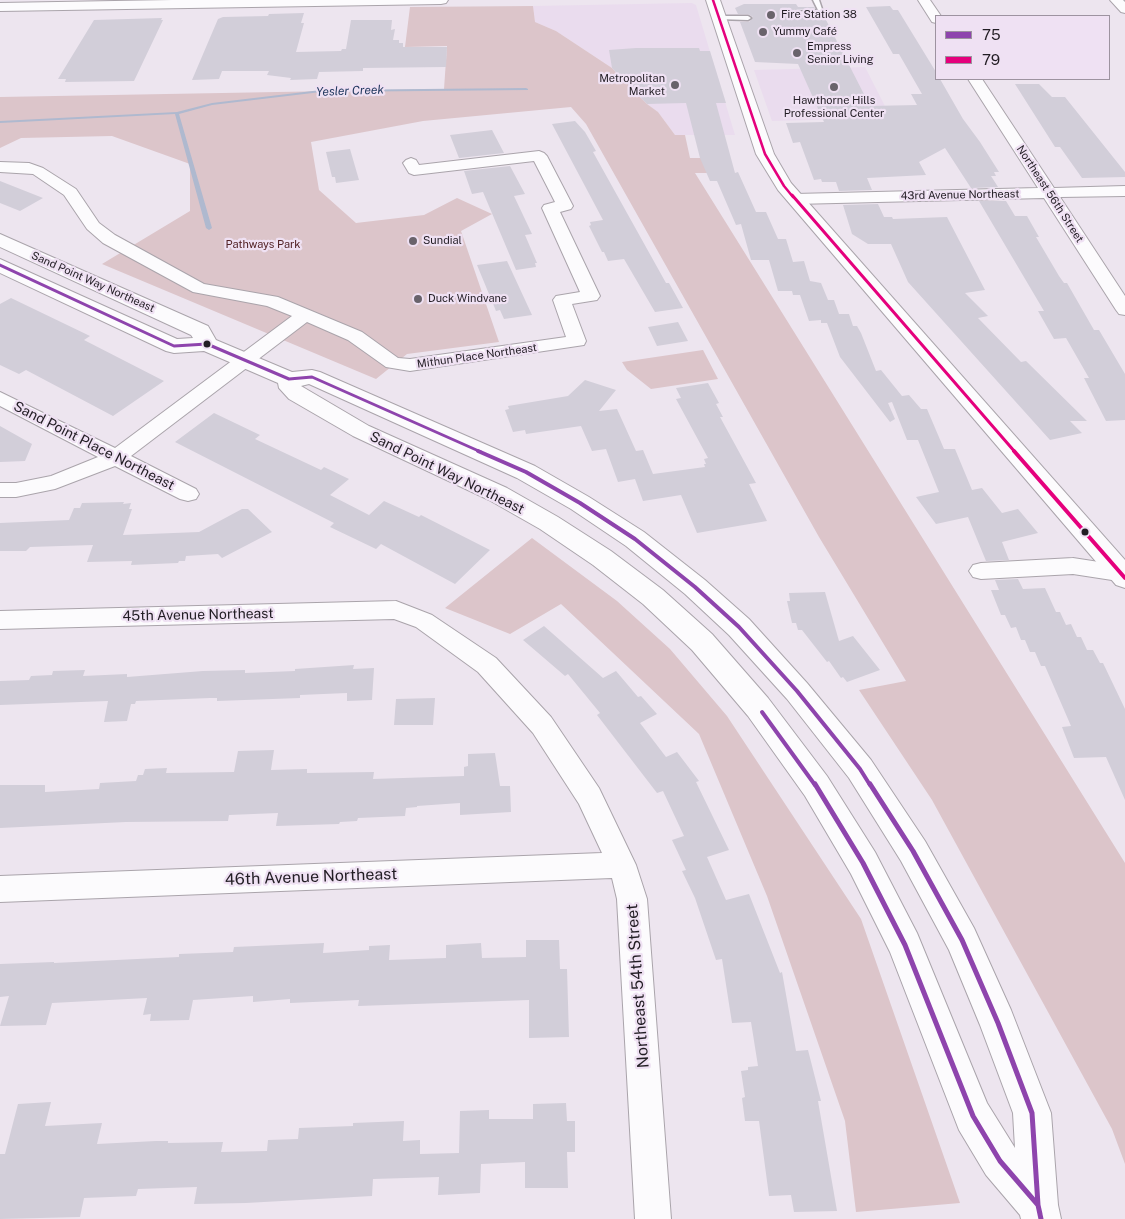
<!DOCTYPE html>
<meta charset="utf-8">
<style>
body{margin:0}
#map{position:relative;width:1125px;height:1219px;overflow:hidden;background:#ede5ef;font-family:"Public Sans",sans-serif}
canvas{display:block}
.legend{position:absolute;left:935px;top:15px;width:175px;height:65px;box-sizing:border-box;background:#efe1f3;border:1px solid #9d93a0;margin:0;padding:6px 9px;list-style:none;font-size:15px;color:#221d24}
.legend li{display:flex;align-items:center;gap:10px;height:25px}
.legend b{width:25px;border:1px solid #9d93a0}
</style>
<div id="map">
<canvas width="1125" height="1219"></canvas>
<ul class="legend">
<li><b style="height:6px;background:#8e44ad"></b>75</li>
<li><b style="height:6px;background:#e5007d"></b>79</li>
</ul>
</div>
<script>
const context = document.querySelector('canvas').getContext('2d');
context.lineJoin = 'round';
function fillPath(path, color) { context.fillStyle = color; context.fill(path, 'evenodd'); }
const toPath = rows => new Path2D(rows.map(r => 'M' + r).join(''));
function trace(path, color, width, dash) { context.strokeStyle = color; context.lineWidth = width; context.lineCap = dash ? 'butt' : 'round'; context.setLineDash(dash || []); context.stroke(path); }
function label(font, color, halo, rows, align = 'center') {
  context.font = font + ' "Public Sans",sans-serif'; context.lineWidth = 4.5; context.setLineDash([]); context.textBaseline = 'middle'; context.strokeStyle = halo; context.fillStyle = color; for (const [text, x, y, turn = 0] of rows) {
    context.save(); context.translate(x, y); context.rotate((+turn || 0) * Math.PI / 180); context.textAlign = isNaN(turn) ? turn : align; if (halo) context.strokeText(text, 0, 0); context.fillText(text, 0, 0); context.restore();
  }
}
fillPath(toPath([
 [692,3,696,5,735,135,675,135,658,112,647,104,612,68,556,31,535,22,533,6],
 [865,67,891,118,772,121,754,70]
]), '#eadcee');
fillPath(toPath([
 [533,6,535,22,556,31,612,68,647,104,658,112,675,135,685,135,690,158,704,158,708,173,695,173,1125,863,1125,1164,1112,1129,932,800,859,690,906,681,819,537,586,124,571,107,423,121,311,142,319,190,356,223,424,215,457,198,492,214,461,231,499,342,407,354,376,379,102,264,190,211,190,164,112,136,21,138,0,148,0,97,444,89,447,46,405,47,410,7],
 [703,350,718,379,651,389,627,370,622,362],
 [532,538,617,601,670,649,727,716,861,919,960,1203,856,1212,845,1121,767,896,699,734,561,604,510,634,445,608]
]), '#dcc5ca');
fillPath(toPath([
 [526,88,528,89,528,90,321,92,212,105,179,114,212,228,209,230,206,228,175,114,0,123,0,121,177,112,212,103,321,90,526,88]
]), '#afb9cf');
fillPath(toPath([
 [744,4,796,4,798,7,814,7,815,8,795,10,791,14,794,17,810,18,823,14,870,106,917,105,911,94,922,94,899,54,893,54,866,7,890,6,893,10,898,10,936,72,936,79,940,79,963,119,980,142,999,172,994,172,996,176,991,176,998,187,971,188,945,148,919,162,926,175,867,178,872,190,839,191,836,182,822,182,821,179,814,180,800,142,793,143,786,123,824,122,798,64,755,62,740,22,749,22,753,17,748,14,738,14,735,8],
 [304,13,301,23,304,23,296,52,341,51,342,49,346,49,351,20,392,20,391,30,395,29,393,40,399,40,399,43,403,43,403,47,447,47,446,67,363,68,363,71,319,72,317,79,290,80,291,78,267,75,269,71,222,71,219,79,192,80,218,19,223,17,268,16,269,14],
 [162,18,161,20,163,20,134,81,65,82,66,79,58,79,94,20],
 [636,48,699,48,700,51,710,51,726,103,716,103,735,173,738,172,756,212,766,212,778,239,786,239,793,262,804,261,810,281,821,283,828,300,834,300,839,314,849,314,853,326,857,326,861,333,876,371,881,370,902,396,909,395,921,409,927,409,944,449,955,449,972,490,982,488,1002,513,1018,509,1038,533,1002,542,1009,560,986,561,968,517,936,524,916,497,939,492,918,440,907,440,892,402,888,403,895,419,890,422,840,357,827,323,821,323,821,320,809,321,800,295,793,295,792,291,778,291,769,260,751,260,741,224,736,225,717,181,710,181,700,158,686,103,647,104,612,68,609,50],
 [1015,84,1039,84,1052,97,1065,97,1125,172,1125,177,1082,178,1060,147,1055,147],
 [575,121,585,132,596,151,593,152,666,283,669,283,683,308,655,312,624,259,608,261,604,252,602,252,589,226,591,225,590,222,603,220,552,124],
 [492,130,504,153,459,158,450,135],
 [350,149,359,180,336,183,335,177,332,177,326,152],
 [510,166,525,194,514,196,532,234,525,235,537,263,535,263,536,267,516,270,483,192,472,194,464,171],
 [0,181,43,198,20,211,0,203],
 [979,201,1006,201,1015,216,1027,216,1039,237,1036,237,1059,276,1064,283,1067,283,1094,330,1099,330,1125,374,1125,420,1106,421,1084,378,1089,378,1066,338,1054,339,1038,311,1044,311],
 [878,204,884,217,892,217,893,219,947,217,985,290,965,293,988,316,978,318,1021,362,1026,361,1087,421,1070,421,1082,433,1050,440,908,282,891,244,868,244,852,234,843,205],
 [507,261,532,315,504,319,500,310,496,311,477,265],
 [11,298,90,336,84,340,164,381,113,416,26,370,19,374,0,365,0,304],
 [678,322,688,341,657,346,648,327],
 [585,380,616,390,599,411,617,409,636,451,643,450,653,474,705,467,704,464,706,464,704,459,708,458,676,399,681,398,676,388,708,383,719,403,716,404,723,417,720,417,756,483,749,484,767,521,697,533,681,495,643,501,635,479,618,482,606,449,592,451,581,426,526,434,525,430,513,432,505,410,509,409,508,406,568,396],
 [214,413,260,435,255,439,321,470,324,467,349,479,330,495,369,515,384,501,419,517,421,515,490,550,455,584,381,544,376,549,330,527,334,523,175,442],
 [0,426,32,444,25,461,0,462],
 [124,502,123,504,131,503,129,509,132,509,123,535,199,532,242,509,248,509,272,532,222,558,218,554,186,556,185,561,179,561,178,563,131,565,132,561,87,562,93,545,30,547,26,551,0,551,0,523,69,520,74,508,80,508,82,503],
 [1018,579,1023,589,1045,588,1056,612,1060,612,1066,625,1071,624,1077,637,1081,637,1087,650,1093,650,1100,663,1103,663,1125,709,1125,800,1106,757,1074,758,1062,727,1071,726,1045,666,1041,666,1035,652,1030,652,1025,640,1021,640,1016,627,1011,628,1005,615,1001,615,991,590,999,590,995,580],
 [825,592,839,641,853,636,880,670,847,682,843,677,841,678,829,661,827,662,802,630,798,630,796,623,792,623,787,601,790,601,789,593],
 [544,626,603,678,616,671,638,697,641,696,657,714,640,723,666,757,677,752,699,781,696,782,729,850,707,857,726,900,749,894,780,973,782,972,796,1051,808,1050,821,1101,818,1101,837,1211,794,1212,791,1195,769,1196,759,1121,745,1121,742,1098,745,1097,741,1071,748,1070,748,1067,758,1066,751,1022,732,1023,722,959,716,960,695,898,682,871,686,870,672,840,684,836,663,791,657,793,597,715,600,713,568,674,565,676,523,640],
 [354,665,353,669,374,668,372,700,347,701,347,693,300,695,300,698,217,701,217,698,210,698,136,701,135,704,131,704,127,721,104,722,108,701,0,705,0,681,29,680,31,676,52,675,53,671,85,670,83,676,127,674,127,677,203,671,245,670,245,673,295,671,295,669],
 [435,698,433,725,394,725,396,699],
 [274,750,271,770,307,769,307,773,374,772,373,779,464,776,464,767,468,766,468,754,495,753,500,786,510,786,511,812,460,815,460,803,417,806,417,807,406,808,405,816,358,818,357,821,340,822,339,824,276,826,278,813,229,815,228,821,126,822,0,828,0,785,45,785,45,792,99,789,100,783,136,781,138,775,143,775,145,769,167,768,166,773,234,772,238,751],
 [526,940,559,940,560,969,567,969,569,1037,529,1038,529,1000,358,1006,359,1000,290,1003,290,999,253,1002,253,996,193,1000,189,1020,150,1021,151,1014,143,1015,147,998,52,1003,46,1025,0,1026,9,996,0,997,0,964,54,962,54,963,179,957,179,954,233,952,234,947,324,943,323,953,369,950,369,946,390,945,389,960,446,958,446,945,481,943,482,958,526,957],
 [51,1102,45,1126,102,1123,97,1144,156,1141,168,1141,168,1143,223,1142,221,1152,267,1151,268,1140,298,1139,299,1128,353,1126,353,1123,404,1121,403,1141,420,1140,420,1154,459,1153,460,1111,489,1110,489,1119,533,1119,533,1104,566,1103,567,1121,575,1121,575,1152,567,1152,568,1188,525,1188,525,1162,481,1164,480,1193,438,1195,439,1177,373,1179,372,1196,246,1203,194,1204,197,1187,138,1189,136,1196,84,1198,80,1217,0,1219,0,1154,5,1154,18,1104]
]), '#d2ced9');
const service = toPath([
 [813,0,819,0,823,12,810,16,794,15,793,14,796,12,818,10,813,0],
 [719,16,748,16,751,18,748,20,717,19,717,17,719,16]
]);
const minor = toPath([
 [918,0,930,0,941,16,936,16,936,23,932,22,918,0],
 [1110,0,1123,0,1125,2,1125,13,1121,12,1110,0],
 [968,79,982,79,1054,188,1125,186,1125,196,1060,197,1125,296,1125,315,1119,314,1116,310,1044,198,795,204,789,202,787,199,789,196,795,194,1038,188,968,79],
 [539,151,544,153,547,156,573,206,571,209,560,212,600,296,597,300,572,304,586,341,584,345,410,371,386,367,348,340,307,322,131,456,196,489,199,494,196,499,188,501,180,499,115,466,55,489,16,497,0,497,0,483,16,483,51,476,98,457,0,406,0,392,115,448,292,316,267,306,193,292,103,243,87,229,64,195,33,174,0,172,0,162,29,163,43,168,76,189,99,223,115,235,204,284,278,297,362,332,398,358,410,359,566,337,553,300,556,296,580,292,542,208,544,205,555,202,534,161,414,175,409,173,403,163,406,160,411,158,416,160,419,165,539,151],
 [1073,558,1125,566,1125,582,1073,574,981,579,973,577,969,571,973,565,981,563,1073,558],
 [396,601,432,615,496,658,551,717,599,788,636,865,647,899,671,1219,635,1219,617,899,612,878,0,902,0,876,602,853,579,804,533,733,478,672,416,627,394,619,0,629,0,611,396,601]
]);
const tertiary = toPath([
 [172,0,448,0,446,3,441,4,0,11,0,3,172,0]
]);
const secondary = toPath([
 [706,0,720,0,774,154,791,183,1125,560,1125,588,1116,585,778,190,756,154,706,0]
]);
const primary = toPath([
 [0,234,208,326,216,340,292,372,312,370,320,372,535,466,589,497,644,532,705,580,749,619,807,683,871,760,925,841,974,928,1011,1010,1051,1113,1058,1205,1061,1219,1021,1219,1020,1215,986,1175,959,1130,890,952,851,874,805,796,748,716,692,650,643,604,593,565,540,529,489,500,353,436,289,399,279,388,278,383,204,351,174,353,166,351,0,273,0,259,177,339,193,338,191,335,0,247,0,234],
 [309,384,517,478,571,509,626,546,685,594,729,635,787,699,849,778,901,861,949,950,980,1025,1013,1113,1015,1148,987,1103,917,933,875,852,827,776,768,698,712,634,663,590,611,551,558,517,507,488,369,426,301,386,309,384]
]);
trace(service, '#aaa4ab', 3);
trace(minor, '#aaa4ab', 2);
trace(tertiary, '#aaa4ab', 2);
trace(secondary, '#aaa4ab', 2);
trace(primary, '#aaa4ab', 2);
fillPath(service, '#fcfbfd');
fillPath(minor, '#fcfbfd');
fillPath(tertiary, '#fcfbfd');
fillPath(secondary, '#fcfbfd');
fillPath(primary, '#fcfbfd');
trace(toPath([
 [0,265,174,346,207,344,289,379,312,377,481,452]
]), '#8e44ad', 3);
trace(toPath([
 [478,451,526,472,580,503,635,539,695,587,739,627,797,691,860,769,870,785],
 [762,712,815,785]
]), '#8e44ad', 4);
trace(toPath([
 [815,784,863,863,905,945,973,1116,1000,1161,1038,1205,1040,1214],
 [870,784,913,851,962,940,998,1023,1032,1113,1038,1205,1041,1219]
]), '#8e44ad', 5);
trace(toPath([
 [713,0,765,154,784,186,793,197]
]), '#e5007d', 2.5);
trace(toPath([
 [792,195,1015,452]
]), '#e5007d', 3);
trace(toPath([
 [1014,451,1125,578]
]), '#e5007d', 4);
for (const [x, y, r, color] of [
 [771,15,5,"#69636b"],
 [763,32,5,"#69636b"],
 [797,53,5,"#69636b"],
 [675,85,5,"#69636b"],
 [834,87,5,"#69636b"],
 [413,241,5,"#69636b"],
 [418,299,5,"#69636b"],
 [207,344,4.5,"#221d24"],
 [1085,532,4.5,"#221d24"]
]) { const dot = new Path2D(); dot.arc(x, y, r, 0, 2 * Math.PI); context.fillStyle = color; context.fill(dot); trace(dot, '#efe1f3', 2); }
label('11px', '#221d24', '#efe1f3', [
 ["Fire Station 38",781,15],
 ["Yummy Café",773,32],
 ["Empress",807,47],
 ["Senior Living",807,60],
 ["Metropolitan",665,79,"right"],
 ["Market",665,92,"right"],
 ["Hawthorne Hills",834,101,"center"],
 ["Professional Center",834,114,"center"],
 ["Sundial",423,241],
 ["Duck Windvane",428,299]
], 'left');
label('11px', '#221d24', '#efe1f3', [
 ["Northeast 56th Street",1050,194,57],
 ["43rd Avenue Northeast",960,195,-1],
 ["Sand Point Way Northeast",93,282,24],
 ["Mithun Place Northeast",477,356,-8]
]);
label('11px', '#522125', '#efe1f3', [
 ["Pathways Park",263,245]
]);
label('italic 12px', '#20385e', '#efe1f3', [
 ["Yesler Creek",350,91,-2]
]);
label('14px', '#221d24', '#efe1f3', [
 ["Sand Point Place Northeast",94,446,27],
 ["Sand Point Way Northeast",447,473,26],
 ["45th Avenue Northeast",198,615,-1]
]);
label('16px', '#221d24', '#efe1f3', [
 ["46th Avenue Northeast",311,877,-2],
 ["Northeast 54th Street",638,986,-94]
]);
</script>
